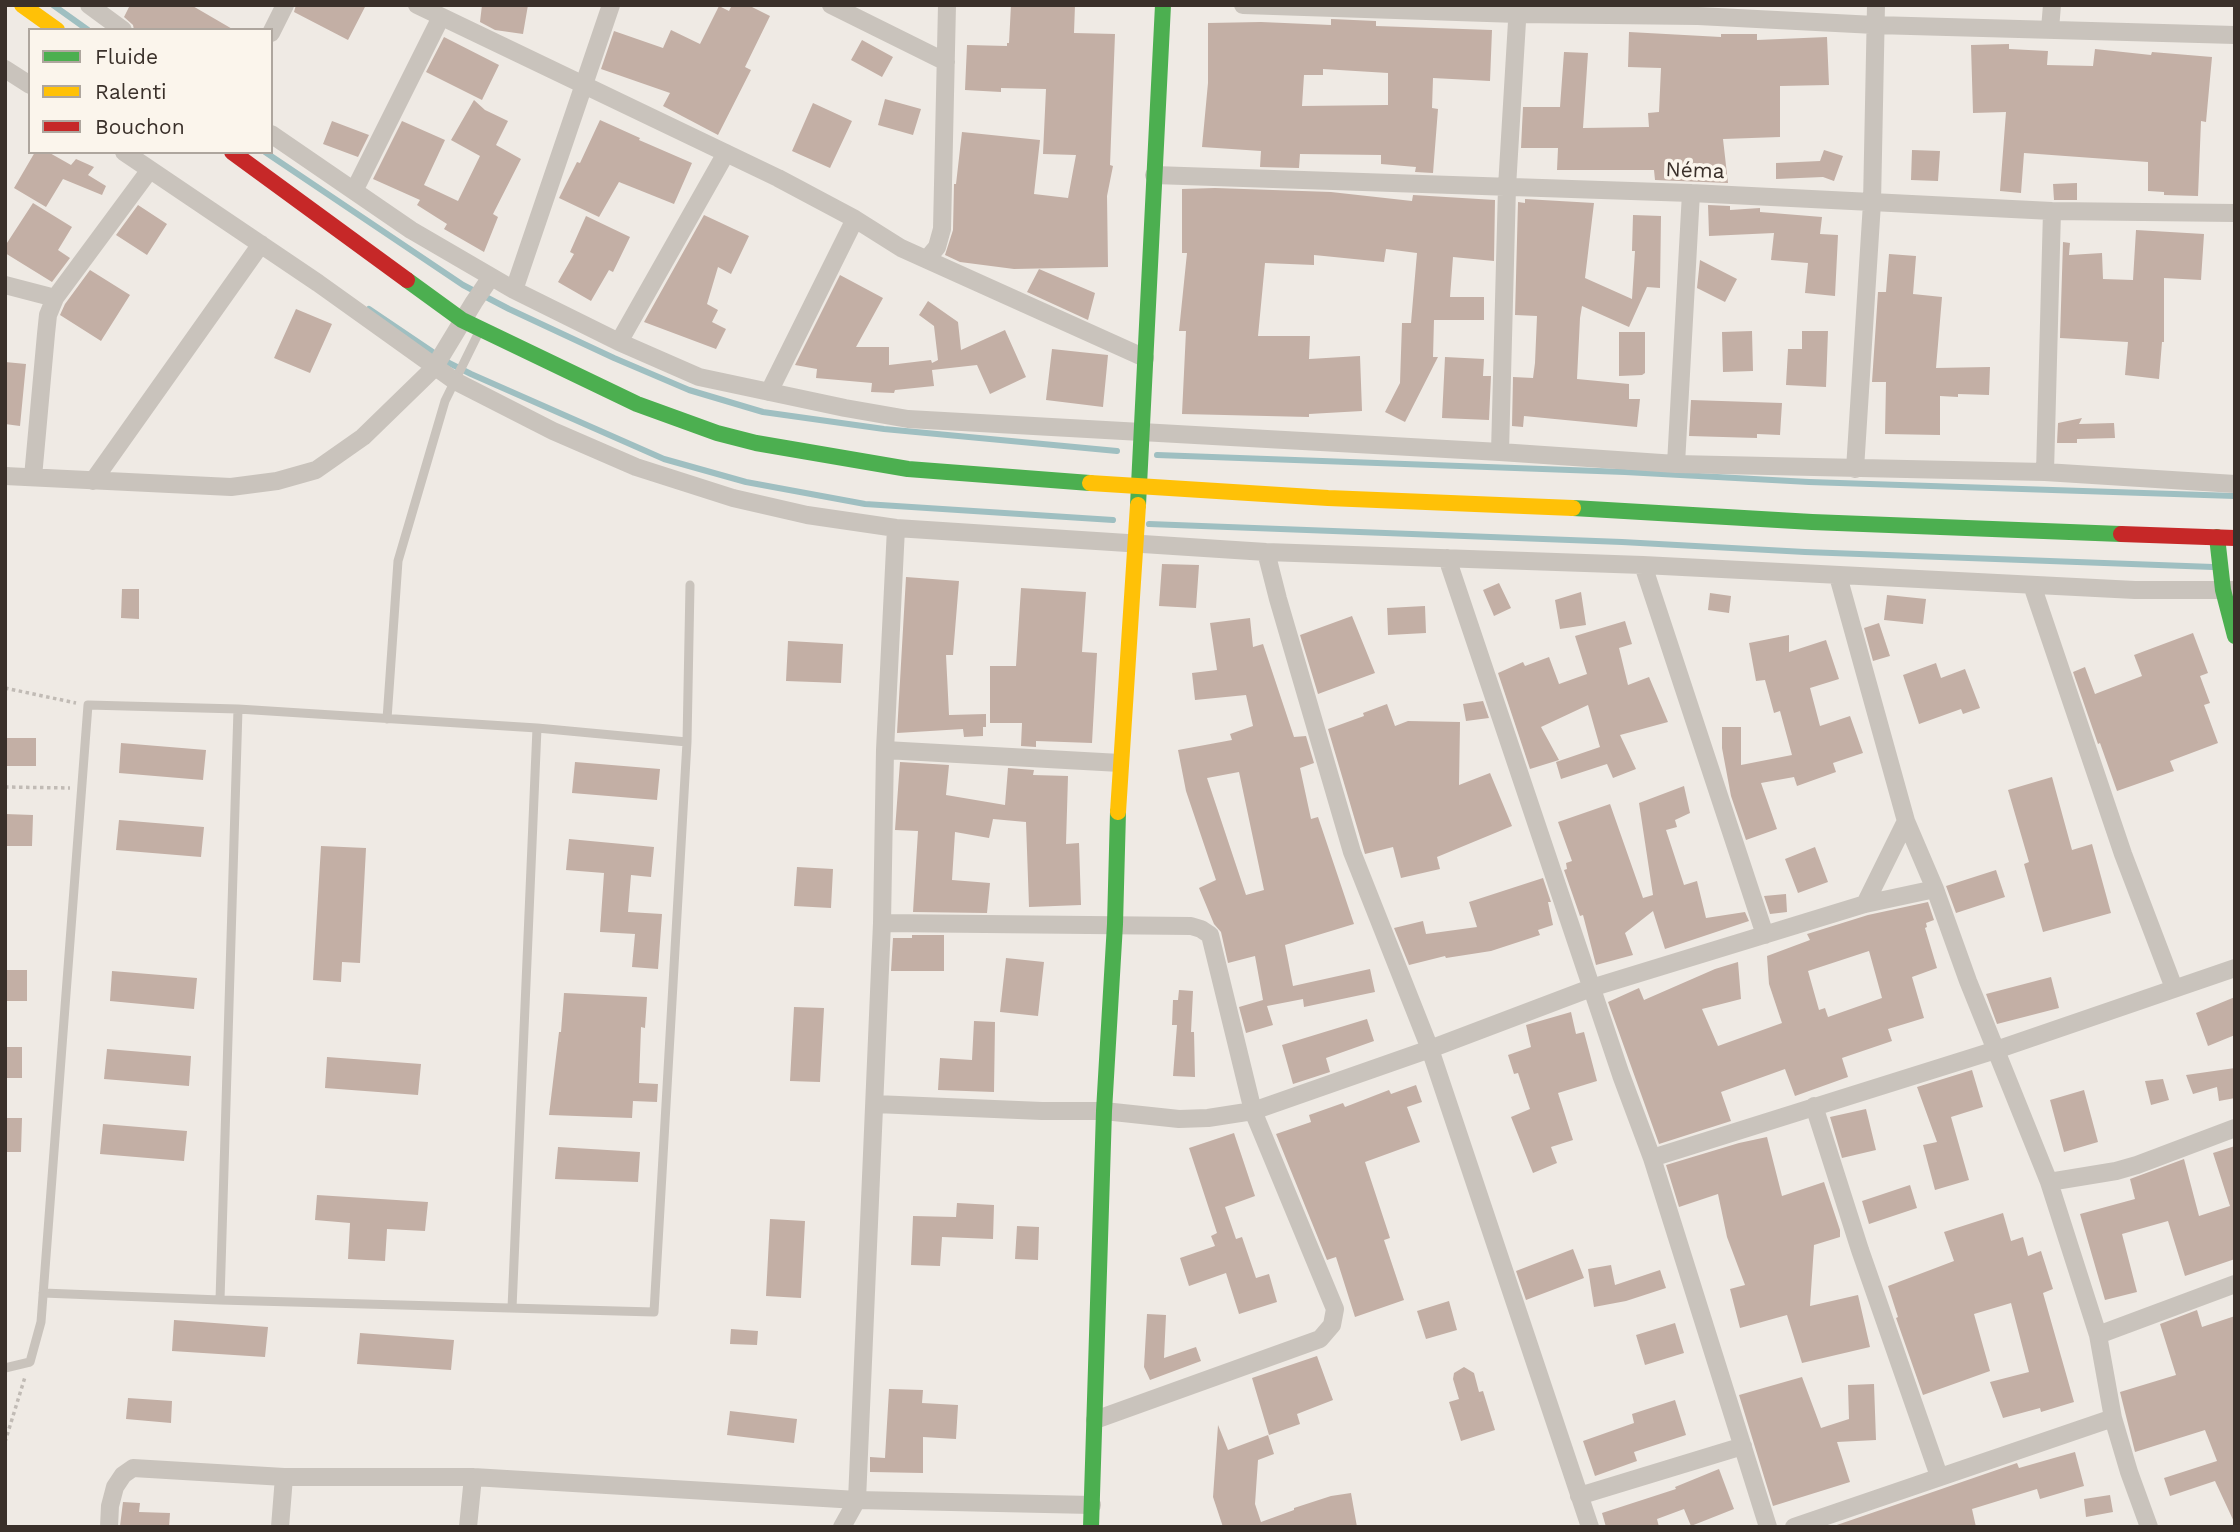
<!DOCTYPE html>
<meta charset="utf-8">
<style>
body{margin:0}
#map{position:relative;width:2240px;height:1532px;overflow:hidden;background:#efeae4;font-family:"Work Sans",sans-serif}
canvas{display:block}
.frame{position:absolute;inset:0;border:7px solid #3a302a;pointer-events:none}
.legend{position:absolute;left:28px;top:28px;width:245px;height:126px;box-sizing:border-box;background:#fbf5ec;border:2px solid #aea69e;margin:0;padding:9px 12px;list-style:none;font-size:21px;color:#3a302a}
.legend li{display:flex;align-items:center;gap:14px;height:35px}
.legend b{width:35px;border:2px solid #aea69e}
</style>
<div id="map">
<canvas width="2240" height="1532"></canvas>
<div class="frame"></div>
<ul class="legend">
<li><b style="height:9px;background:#4caf50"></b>Fluide</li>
<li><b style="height:9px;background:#ffc107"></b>Ralenti</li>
<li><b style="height:9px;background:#c62828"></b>Bouchon</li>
</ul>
</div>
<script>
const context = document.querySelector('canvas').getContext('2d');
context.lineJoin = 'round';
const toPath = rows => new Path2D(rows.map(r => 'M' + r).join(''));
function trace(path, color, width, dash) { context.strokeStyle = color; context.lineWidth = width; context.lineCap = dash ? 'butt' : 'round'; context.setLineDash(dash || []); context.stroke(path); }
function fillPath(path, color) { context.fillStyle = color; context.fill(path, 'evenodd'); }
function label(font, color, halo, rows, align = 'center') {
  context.font = font + ' "Work Sans",sans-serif'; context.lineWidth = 7; context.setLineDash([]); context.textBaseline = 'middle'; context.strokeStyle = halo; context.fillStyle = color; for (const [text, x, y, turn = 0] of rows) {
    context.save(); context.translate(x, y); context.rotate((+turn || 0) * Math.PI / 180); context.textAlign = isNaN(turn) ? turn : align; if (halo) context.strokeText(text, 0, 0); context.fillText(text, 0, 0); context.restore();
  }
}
trace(toPath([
 [53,5,88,30],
 [265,152,463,285,509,309,614,358,689,390,763,412,884,429,1117,451],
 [369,309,449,363,471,374,664,459,746,482,865,504,1113,520],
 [1157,455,1625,472,1809,482,2235,496],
 [1149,524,1622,542,1805,552,2213,567]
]), '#9fbfc1', 6);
fillPath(toPath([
 [130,5,191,5,234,30,134,30,133,25,124,17],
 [296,5,366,5,348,40,294,12],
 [482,5,528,5,523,34,495,30,480,22],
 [732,5,748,5,770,16,745,67,751,70,718,135,663,106,670,93,601,69,614,31,663,48,671,30,700,44,719,6,729,11],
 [1011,5,1075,5,1074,33,1115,34,1110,165,1113,166,1107,196,1108,267,1014,269,960,262,945,255,953,230,954,184,956,184,962,132,1040,140,1034,194,1068,198,1076,155,1043,154,1046,89,1001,88,1001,92,965,90,967,45,1007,46,1007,43,1009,43],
 [1331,19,1376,21,1376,26,1492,30,1490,81,1433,78,1432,108,1438,109,1433,173,1415,172,1416,167,1381,164,1381,155,1300,154,1299,168,1260,167,1261,151,1202,147,1208,83,1208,23,1261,22,1331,25],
 [1323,69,1388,73,1388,105,1302,106,1304,75,1323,75],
 [1629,32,1721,37,1721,34,1757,34,1757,40,1827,37,1829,85,1780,86,1780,137,1723,139,1728,183,1655,180,1654,170,1557,170,1558,148,1521,148,1523,107,1560,107,1564,52,1588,53,1583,128,1649,127,1648,113,1659,112,1661,68,1628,67],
 [444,37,499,65,482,100,426,72],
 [862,40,893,57,882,77,851,60],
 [2009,44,2009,49,2048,51,2047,65,2093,66,2095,49,2151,55,2152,52,2212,57,2206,122,2201,121,2198,196,2164,195,2164,192,2148,191,2148,162,2024,153,2021,193,2000,191,2006,112,1973,113,1971,45],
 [885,99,921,109,913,135,878,125],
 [474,100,485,110,508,121,496,145,521,159,493,214,498,217,484,252,444,229,447,224,417,205,420,200,373,179,402,121,445,140,424,185,458,201,480,156,451,140],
 [813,103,852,121,830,168,792,151],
 [600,120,640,138,639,140,692,163,674,204,619,182,599,217,559,198,577,162,580,163],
 [332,121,369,135,358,157,323,144],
 [1824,150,1843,156,1834,181,1823,177,1776,179,1776,163,1820,161],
 [1912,150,1940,151,1938,181,1911,180],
 [35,152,48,152,71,165,76,159,94,167,88,175,106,186,102,195,63,179,46,207,14,188],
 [2077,183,2077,200,2054,200,2053,184],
 [1215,188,1331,192,1412,201,1413,195,1495,200,1494,261,1453,257,1450,297,1484,297,1484,320,1434,320,1433,357,1438,357,1405,422,1385,412,1400,383,1402,323,1411,323,1417,253,1386,249,1384,262,1314,255,1314,265,1265,263,1258,336,1310,336,1309,359,1360,356,1362,411,1309,414,1309,417,1182,414,1186,331,1179,331,1187,253,1182,253,1182,189],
 [1525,199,1594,203,1585,278,1632,299,1635,251,1632,251,1633,215,1661,216,1660,288,1647,287,1629,327,1582,306,1580,318,1577,379,1629,384,1629,399,1640,399,1637,427,1524,416,1523,427,1512,426,1513,377,1533,378,1535,363,1537,316,1515,315,1518,202,1525,203],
 [33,203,72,227,58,250,70,258,52,282,5,253,5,246],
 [138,205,167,224,147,255,116,235],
 [1708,205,1730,206,1730,210,1760,208,1760,212,1822,217,1820,234,1838,235,1835,296,1805,293,1808,263,1771,260,1774,233,1709,236],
 [704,215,749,236,731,274,718,267,707,304,718,310,712,322,726,329,716,349,644,322],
 [586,216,630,237,613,272,609,270,591,301,558,282,574,254,570,252],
 [2136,230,2204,234,2201,280,2164,278,2164,342,2162,342,2159,379,2125,375,2128,342,2060,338,2063,242,2070,243,2069,255,2102,253,2103,279,2133,280],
 [1889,254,1916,256,1913,294,1942,297,1936,368,1990,367,1989,395,1958,394,1958,397,1940,396,1940,435,1885,434,1886,382,1872,382,1878,292,1886,292],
 [1700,260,1737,279,1725,302,1697,288],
 [1039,269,1095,293,1088,320,1027,292],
 [90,270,130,295,101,341,60,315,65,304],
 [840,275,883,298,856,347,889,347,889,365,931,360,932,363,938,360,934,326,919,315,928,301,958,322,961,350,1005,330,1026,377,990,394,977,365,932,370,934,386,895,390,894,393,871,392,872,383,816,378,817,369,795,365],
 [296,309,332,324,310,373,274,358],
 [1752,331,1753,371,1723,372,1722,332],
 [1802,331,1828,331,1826,387,1786,385,1788,349,1802,349],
 [1619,332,1645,332,1645,373,1642,375,1619,376],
 [1052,349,1108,355,1103,407,1046,400],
 [1445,357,1484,359,1483,376,1491,376,1489,420,1442,418],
 [5,362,26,364,20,426,5,424],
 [1691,400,1782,403,1780,435,1757,434,1757,438,1689,436],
 [2082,418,2079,424,2114,423,2115,438,2077,439,2077,443,2057,443,2058,423],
 [1162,564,1199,565,1196,608,1159,606],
 [906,577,959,581,953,655,946,655,949,715,986,714,986,727,983,727,983,736,964,737,963,729,897,733],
 [1499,583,1511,608,1494,616,1483,590],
 [1021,588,1086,592,1082,652,1097,653,1092,743,1036,741,1036,747,1021,746,1022,723,990,723,990,666,1016,666],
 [122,589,139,589,139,619,121,618],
 [1581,592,1586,625,1560,629,1555,600],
 [1710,593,1731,596,1729,613,1708,610],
 [1887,595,1926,599,1923,624,1884,620],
 [1425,606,1426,633,1388,635,1387,608],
 [1352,616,1375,673,1318,694,1300,635],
 [1250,618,1253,647,1263,644,1294,737,1306,736,1314,763,1300,768,1311,819,1318,817,1354,924,1285,945,1293,986,1370,969,1375,992,1304,1007,1303,999,1267,1006,1273,1025,1246,1033,1239,1007,1263,1000,1255,956,1228,963,1221,932,1214,924,1199,888,1216,880,1186,791,1178,750,1232,740,1230,734,1253,726,1246,695,1195,700,1192,673,1217,670,1210,623],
 [1239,772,1264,890,1246,895,1207,778],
 [1625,621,1632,644,1619,648,1628,685,1649,677,1668,722,1620,735,1636,769,1613,778,1607,764,1561,779,1556,762,1600,747,1588,705,1541,727,1559,760,1530,769,1498,673,1523,662,1525,666,1549,657,1559,684,1587,674,1575,636],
 [1879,623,1890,656,1873,661,1864,628],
 [2193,633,2208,673,2200,676,2210,703,2204,705,2218,743,2170,761,2174,771,2117,791,2100,743,2098,744,2073,672,2085,667,2095,694,2142,676,2134,655],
 [1789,635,1789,652,1826,640,1839,679,1810,688,1820,726,1850,716,1863,753,1833,763,1836,772,1797,786,1794,777,1761,783,1777,829,1746,840,1731,796,1722,748,1722,727,1741,727,1741,765,1792,755,1780,711,1774,713,1765,680,1756,681,1749,643],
 [788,641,843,644,841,683,786,681],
 [1936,663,1941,678,1965,669,1980,708,1963,714,1961,709,1919,724,1903,675],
 [1483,701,1489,718,1466,721,1463,704],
 [1387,704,1395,726,1408,721,1460,722,1459,785,1490,773,1512,826,1437,857,1440,869,1401,878,1393,847,1365,854,1328,729,1364,716,1363,713],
 [5,738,36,738,36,766,5,766],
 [121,743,206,750,203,780,119,773],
 [575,762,660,769,657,800,572,793],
 [900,762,949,765,946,795,1005,805,1008,768,1034,770,1033,775,1068,776,1066,844,1079,843,1081,905,1029,907,1026,822,993,819,989,838,955,832,952,880,990,883,987,913,913,912,918,831,895,830],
 [2052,777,2072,850,2092,844,2111,913,2043,932,2024,864,2029,862,2008,790],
 [1684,786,1690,813,1675,820,1677,827,1666,830,1684,885,1697,881,1706,918,1745,912,1749,921,1665,949,1653,911,1625,933,1633,955,1596,965,1583,915,1580,916,1564,870,1567,869,1566,863,1572,861,1558,822,1610,804,1643,898,1653,895,1639,803],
 [5,814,33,815,32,846,5,846],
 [119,820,204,827,201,857,116,850],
 [569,839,654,847,651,877,631,875,628,912,662,914,658,969,632,967,635,934,600,932,604,873,566,870],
 [321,846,366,848,360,963,342,962,341,982,313,980],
 [1815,847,1828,882,1798,893,1785,859],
 [797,867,833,869,831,908,794,906],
 [1996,870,2005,897,1956,913,1946,886],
 [1543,878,1551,902,1548,902,1553,925,1538,930,1540,935,1491,951,1446,958,1445,956,1409,965,1394,928,1423,921,1426,934,1477,927,1469,902],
 [1786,894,1787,912,1770,914,1764,896],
 [1928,902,1934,920,1926,923,1927,927,1925,928,1937,968,1912,977,1924,1018,1888,1029,1892,1041,1842,1058,1848,1077,1795,1096,1785,1069,1721,1092,1731,1121,1659,1144,1608,1002,1639,988,1644,1000,1715,969,1738,962,1741,999,1702,1009,1718,1046,1782,1023,1769,984,1767,956,1810,940,1807,934,1868,915],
 [1869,951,1882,998,1828,1017,1825,1008,1819,1010,1808,971],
 [912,935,944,935,944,971,891,971,893,938,912,938],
 [1006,958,1044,962,1038,1016,1000,1012],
 [5,970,27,970,27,1001,5,1001],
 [112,971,197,978,194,1009,110,1001],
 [2051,977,2059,1008,1997,1024,1986,994],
 [1179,990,1193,991,1191,1032,1194,1032,1195,1077,1173,1076,1177,1025,1172,1025,1173,1000,1178,1000],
 [564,993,647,997,645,1028,641,1027,639,1083,658,1084,657,1102,633,1101,632,1118,549,1115,559,1032,561,1032],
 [2235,997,2235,1035,2208,1046,2196,1013],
 [794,1007,824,1008,820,1082,790,1081],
 [1571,1012,1576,1034,1584,1032,1597,1081,1558,1093,1573,1140,1551,1147,1557,1163,1533,1173,1511,1117,1530,1109,1518,1073,1514,1074,1508,1055,1531,1047,1526,1025],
 [1367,1019,1374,1041,1326,1058,1330,1072,1293,1084,1282,1045],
 [974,1021,995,1022,994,1092,938,1090,940,1058,972,1060],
 [5,1047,22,1047,22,1078,5,1078],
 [107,1049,191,1056,189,1086,104,1079],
 [327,1057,421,1064,418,1095,325,1088],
 [2235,1068,2235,1098,2219,1101,2217,1087,2193,1094,2186,1075],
 [1972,1070,1983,1107,1951,1117,1969,1180,1935,1190,1923,1145,1937,1142,1917,1087],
 [2163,1079,2169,1100,2151,1105,2145,1081],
 [1416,1085,1422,1102,1407,1107,1420,1142,1365,1162,1390,1238,1384,1240,1404,1300,1355,1317,1336,1257,1327,1260,1276,1134,1311,1122,1309,1115,1343,1103,1345,1107,1389,1090,1391,1094],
 [2084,1090,2098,1142,2064,1152,2050,1100],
 [1866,1109,1876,1150,1842,1158,1830,1117],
 [5,1118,22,1118,21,1152,5,1152],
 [103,1124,187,1131,184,1161,100,1154],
 [1234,1133,1255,1196,1225,1207,1236,1239,1242,1237,1256,1278,1269,1274,1277,1302,1239,1314,1226,1273,1189,1286,1180,1258,1215,1246,1211,1236,1217,1233,1189,1148],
 [1767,1137,1782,1196,1824,1182,1840,1230,1840,1237,1814,1245,1810,1306,1858,1295,1870,1347,1802,1363,1787,1315,1740,1328,1730,1289,1745,1285,1727,1237,1718,1194,1679,1207,1666,1165,1739,1143],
 [2235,1146,2235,1259,2185,1276,2168,1221,2122,1234,2137,1292,2105,1300,2080,1214,2135,1199,2130,1179,2184,1159,2199,1216,2230,1206,2213,1153],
 [558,1147,640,1152,638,1182,555,1179],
 [1910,1185,1917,1208,1869,1224,1862,1201],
 [317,1195,428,1202,425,1231,387,1229,385,1261,348,1259,350,1223,315,1220],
 [957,1203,994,1205,993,1239,942,1237,940,1266,911,1265,913,1216,956,1217],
 [2003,1213,2011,1241,2023,1237,2028,1256,2041,1251,2053,1289,2043,1293,2074,1402,2041,1412,2040,1408,2003,1418,1990,1382,2029,1372,2011,1303,1974,1314,1990,1371,1923,1395,1896,1318,1898,1317,1888,1286,1954,1261,1944,1232],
 [770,1219,805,1221,801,1298,766,1296],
 [1017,1226,1039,1227,1038,1260,1015,1259],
 [1573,1249,1584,1278,1526,1300,1516,1271],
 [1611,1265,1615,1285,1660,1270,1666,1288,1626,1301,1594,1307,1588,1269],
 [1449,1301,1457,1330,1426,1339,1417,1311],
 [2197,1310,2202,1327,2235,1316,2235,1524,2215,1481,2170,1496,2164,1478,2217,1461,2205,1430,2135,1452,2120,1392,2176,1375,2160,1324],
 [1147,1314,1166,1315,1164,1358,1196,1347,1201,1361,1150,1380,1144,1367],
 [174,1320,268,1327,265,1357,172,1351],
 [1675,1323,1684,1353,1645,1365,1636,1335],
 [731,1329,758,1331,757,1345,730,1344],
 [360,1333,454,1340,451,1370,357,1364],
 [1317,1356,1333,1400,1297,1414,1300,1424,1269,1435,1252,1378],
 [1464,1367,1474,1373,1479,1392,1483,1391,1495,1430,1461,1441,1449,1402,1459,1399,1453,1379,1454,1373],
 [1802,1377,1821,1428,1849,1419,1848,1385,1874,1384,1876,1440,1837,1442,1850,1482,1773,1506,1739,1395],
 [889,1389,923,1390,922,1403,958,1405,956,1439,923,1437,923,1473,870,1472,870,1457,885,1458],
 [128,1398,172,1401,171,1423,126,1419],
 [1675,1400,1686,1435,1634,1452,1637,1461,1595,1476,1583,1441,1634,1423,1632,1414],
 [730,1411,797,1419,794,1443,727,1435],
 [1218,1425,1228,1450,1268,1435,1274,1454,1258,1460,1255,1504,1261,1522,1294,1510,1294,1508,1331,1496,1351,1493,1357,1527,1223,1527,1213,1497],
 [2075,1452,2084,1486,2040,1499,2037,1489,1972,1509,1976,1527,1831,1527,2017,1463,2019,1468],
 [1719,1469,1734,1509,1691,1526,1684,1509,1657,1519,1659,1527,1606,1527,1602,1513,1676,1489,1675,1487],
 [2110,1495,2113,1512,2086,1517,2084,1499],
 [123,1502,140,1503,139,1512,170,1513,169,1527,120,1526]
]), '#c3afa5');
trace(toPath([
 [5,688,76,703],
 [5,787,70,788],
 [5,1442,25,1377]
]), '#c1bbb5', 3.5, [3.5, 3.5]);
trace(toPath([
 [387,719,398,561,445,401,478,334],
 [43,1293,220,1300,654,1312,687,742,690,585],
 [220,1300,238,709],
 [512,1308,537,728],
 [5,1368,30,1362,41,1322,88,705,238,709,537,728,687,742]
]), '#c9c3bc', 9);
trace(toPath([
 [89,5,123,30],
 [417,5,778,178,855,219,901,248,1145,358],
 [831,5,946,62],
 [1243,5,1518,14,1698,16,1875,25,2235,35],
 [2050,29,2052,5],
 [271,33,285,5],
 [5,69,30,85],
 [271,134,411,230,514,290,619,342,699,377,845,408,908,419,1500,452,1676,464,2045,472,2235,484],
 [124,152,318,283,455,381,553,431,636,467,733,498,807,515,896,528,1266,552,1643,565,2135,590,2235,590],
 [1154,175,1691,193,2052,211,2235,213],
 [354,191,441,17],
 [927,259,937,247,942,229,947,5],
 [5,285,55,298,149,171],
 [514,290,611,5],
 [619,342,726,153],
 [769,392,855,219],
 [1500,452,1507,187,1518,5],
 [1676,464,1691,193],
 [1855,469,1872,203,1876,5],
 [2045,472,2052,211],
 [5,476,231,487,277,481,316,470,363,437,434,368,474,302,491,277],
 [33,477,46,334,48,315,55,298],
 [93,481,261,244],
 [1266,552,1278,599,1352,852,1430,1049,1590,1527],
 [1447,558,1621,1075,1652,1158,1768,1527],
 [1643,565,1765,935],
 [1838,576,1906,821,1935,889,1968,981,2049,1182,2098,1335,2113,1418,2129,1472,2149,1527],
 [2032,585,2123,854,2174,988],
 [885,750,1120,763],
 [1865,904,1906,821],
 [882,923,1191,926,1201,929,1210,935,1253,1111,1335,1309,1332,1325,1320,1339,1095,1420],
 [875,1104,1042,1111,1104,1111,1179,1119,1208,1118,1253,1111,1430,1049,1591,988,1865,904,1935,889],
 [1814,1106,1860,1250,1939,1476],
 [1652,1158,1996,1050,2235,968],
 [2049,1182,2116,1171,2137,1165,2235,1128],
 [2098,1335,2235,1284],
 [1579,1496,1743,1446],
 [109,1527,110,1506,115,1487,123,1475,133,1468,284,1477,473,1477,857,1500,882,923,885,750,896,528],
 [280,1527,284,1477],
 [468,1527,473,1477],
 [842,1527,857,1500,1092,1505],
 [1794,1527,2113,1418]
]), '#c9c3bc', 18);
trace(toPath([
 [407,280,462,320,637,404,717,433,756,443,908,469,1090,483],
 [1138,505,1163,5],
 [1573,508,1812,522,2121,534],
 [2217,537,2223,590,2235,636],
 [1091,1527,1104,1111,1115,924,1118,812]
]), '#4caf50', 16);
trace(toPath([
 [22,5,57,30],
 [1090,483,1328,498,1573,508],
 [1118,812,1138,505]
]), '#ffc107', 16);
trace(toPath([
 [232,152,407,280],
 [2121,534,2235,538]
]), '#c62828', 16);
label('21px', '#3a302a', '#fbf5ec', [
 ["Néma",1695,171,2]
]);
</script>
